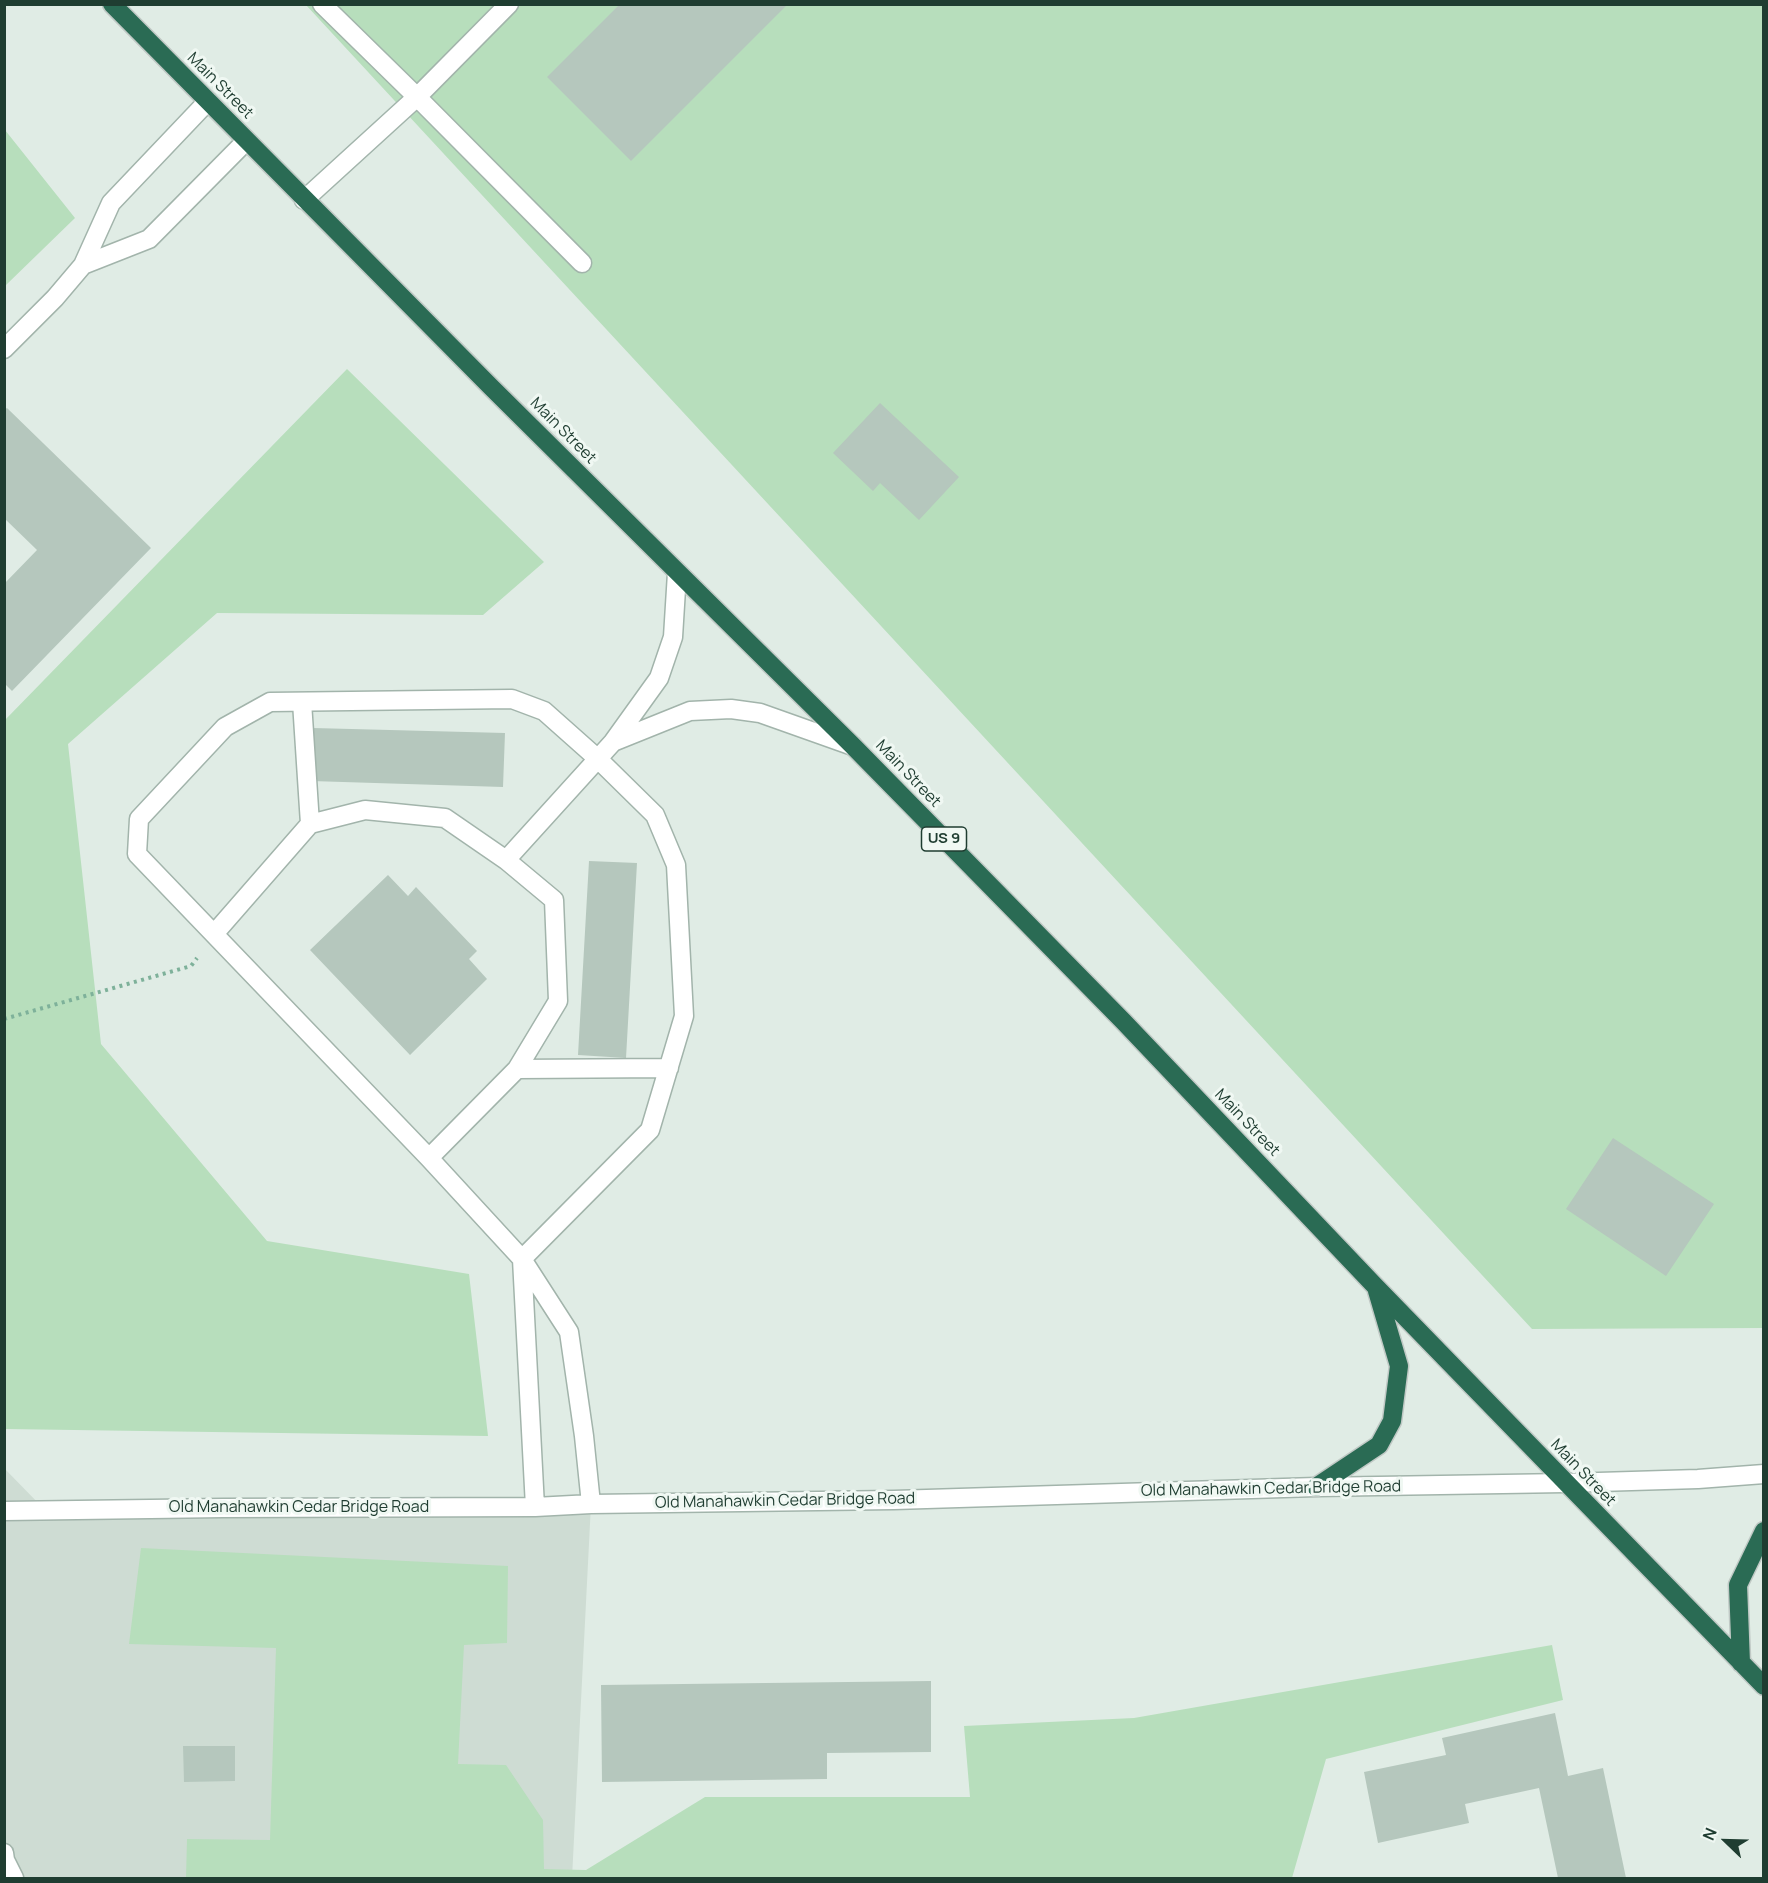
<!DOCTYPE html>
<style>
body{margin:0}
#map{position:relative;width:1768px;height:1883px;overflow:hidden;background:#e0ece5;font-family:Manrope,sans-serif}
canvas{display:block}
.frame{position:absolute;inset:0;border:6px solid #1f3d31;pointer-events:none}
.north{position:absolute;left:1696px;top:1811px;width:60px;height:60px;-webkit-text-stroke:4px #f0f8f3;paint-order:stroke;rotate:293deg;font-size:16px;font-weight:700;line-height:24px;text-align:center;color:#1f3d31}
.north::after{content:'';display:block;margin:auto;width:21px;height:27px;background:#1f3d31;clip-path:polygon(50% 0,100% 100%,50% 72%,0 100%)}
</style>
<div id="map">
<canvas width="1768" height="1883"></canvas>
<div class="frame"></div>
<div class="north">N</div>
</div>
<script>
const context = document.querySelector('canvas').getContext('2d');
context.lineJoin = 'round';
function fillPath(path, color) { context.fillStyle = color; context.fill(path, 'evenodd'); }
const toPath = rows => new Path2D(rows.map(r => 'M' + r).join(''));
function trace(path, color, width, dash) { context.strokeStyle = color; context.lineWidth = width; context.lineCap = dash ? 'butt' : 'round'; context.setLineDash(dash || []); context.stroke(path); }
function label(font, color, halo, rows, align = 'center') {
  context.font = font + ' Manrope,sans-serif'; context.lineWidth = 6; context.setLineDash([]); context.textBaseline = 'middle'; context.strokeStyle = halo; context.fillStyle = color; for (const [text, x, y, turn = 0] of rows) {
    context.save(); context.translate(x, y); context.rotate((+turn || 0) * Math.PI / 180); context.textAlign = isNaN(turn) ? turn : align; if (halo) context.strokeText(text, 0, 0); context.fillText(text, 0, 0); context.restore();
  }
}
fillPath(toPath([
 [4,1468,44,1509,591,1504,572,1878,5,1878]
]), '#cedcd3');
fillPath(toPath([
 [306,5,1763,5,1763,1328,1532,1329],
 [5,130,75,218,5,286],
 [347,369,544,562,483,615,217,613,68,744,101,1044,267,1241,469,1274,488,1436,5,1429,5,720],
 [141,1548,508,1566,507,1643,464,1645,458,1764,506,1765,543,1820,544,1869,586,1870,705,1797,970,1797,964,1726,1134,1718,1552,1645,1563,1700,1326,1759,1292,1878,186,1878,187,1839,270,1840,276,1648,129,1644]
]), '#b7debc');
fillPath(toPath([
 [619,5,787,5,631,161,547,77],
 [880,403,959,477,919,520,880,483,873,491,833,453],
 [7,408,151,548,12,691,4,683,4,584,37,550,4,518,4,410],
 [313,728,505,733,503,787,311,781],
 [589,861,637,863,626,1058,578,1055],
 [388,875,408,896,416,887,477,951,469,959,487,979,410,1055,310,950],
 [1613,1138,1714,1204,1666,1276,1566,1209],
 [931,1681,931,1752,827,1753,827,1779,602,1782,601,1685],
 [1555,1713,1568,1776,1603,1768,1626,1878,1558,1878,1539,1788,1465,1804,1469,1823,1378,1843,1364,1772,1446,1755,1442,1738],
 [183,1746,235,1746,235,1781,184,1782]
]), '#b5c7bd');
const minor = toPath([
 [322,4,417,97,582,263],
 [304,200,417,97,509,4],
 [83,265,149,239,246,141],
 [4,349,55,298,83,265,111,203,208,101],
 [302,702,310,824],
 [613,742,690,711,731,709,760,713,853,746],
 [506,860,613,742,659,678,673,637,677,573],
 [214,934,310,824,365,810,445,818,506,860,554,900,558,1001,517,1069,429,1158],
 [517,1069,669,1068],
 [535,1507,522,1259,650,1130,684,1016,676,865,655,815,598,759,544,711,512,699,270,702,225,727,139,819,137,854,429,1158,522,1259,569,1332,584,1436,591,1504],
 [4,1511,223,1508,535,1507,591,1504,894,1500,1316,1487,1565,1483,1698,1479,1764,1474],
 [4,1853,5,1860,14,1878]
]);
const highway = toPath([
 [112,4,491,387,853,746,1123,1021,1375,1286,1764,1686],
 [1316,1487,1379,1445,1392,1421,1399,1366,1377,1291],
 [1741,1663,1738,1585,1764,1531]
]);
trace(minor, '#a2b4ab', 21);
trace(highway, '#c0c9c5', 21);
trace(toPath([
 [4,1019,191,966,197,958]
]), '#7eb19a', 4, [3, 4.5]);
trace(minor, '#fff', 18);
trace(highway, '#2a6b54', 18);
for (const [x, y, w] of [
 [944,839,45]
]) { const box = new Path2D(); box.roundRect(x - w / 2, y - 12, w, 24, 4.5); context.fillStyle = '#f0f8f3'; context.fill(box); trace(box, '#1f3d31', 1.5); }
label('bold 15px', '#1f3d31', null, [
 ["US 9",944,839]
]);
label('16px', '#1f3d31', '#f0f8f3', [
 ["Main Street",220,86,45],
 ["Main Street",563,431,45],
 ["Main Street",908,774,46],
 ["Main Street",1247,1123,46],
 ["Main Street",1583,1473,46],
 ["Old Manahawkin Cedar Bridge Road",1271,1489,-1],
 ["Old Manahawkin Cedar Bridge Road",785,1501,-1],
 ["Old Manahawkin Cedar Bridge Road",299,1508]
]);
</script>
